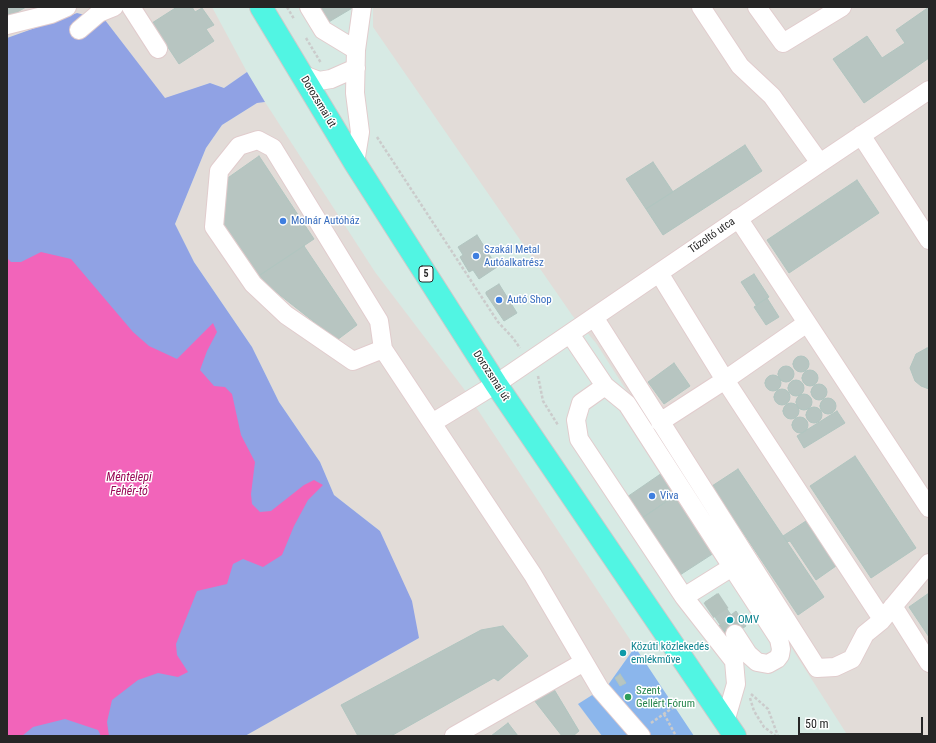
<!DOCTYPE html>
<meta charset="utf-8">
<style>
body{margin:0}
#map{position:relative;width:936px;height:743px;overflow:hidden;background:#d7eae4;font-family:"Roboto Condensed",sans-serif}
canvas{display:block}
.frame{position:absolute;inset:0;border:8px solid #262626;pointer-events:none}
.scale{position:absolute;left:798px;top:717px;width:125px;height:18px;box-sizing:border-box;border:2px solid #262626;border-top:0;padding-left:5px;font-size:12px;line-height:14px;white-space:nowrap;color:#262626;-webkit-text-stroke:3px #fff;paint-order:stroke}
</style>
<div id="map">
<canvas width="936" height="743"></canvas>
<div class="frame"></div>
<div class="scale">50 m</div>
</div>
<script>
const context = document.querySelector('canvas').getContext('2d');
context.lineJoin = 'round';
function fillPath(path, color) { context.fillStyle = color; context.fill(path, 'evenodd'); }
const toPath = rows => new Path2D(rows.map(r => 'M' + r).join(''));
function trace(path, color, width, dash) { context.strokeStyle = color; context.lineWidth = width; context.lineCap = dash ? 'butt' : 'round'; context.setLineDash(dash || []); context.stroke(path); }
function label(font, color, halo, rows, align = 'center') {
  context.font = font + ' "Roboto Condensed",sans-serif'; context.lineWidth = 3; context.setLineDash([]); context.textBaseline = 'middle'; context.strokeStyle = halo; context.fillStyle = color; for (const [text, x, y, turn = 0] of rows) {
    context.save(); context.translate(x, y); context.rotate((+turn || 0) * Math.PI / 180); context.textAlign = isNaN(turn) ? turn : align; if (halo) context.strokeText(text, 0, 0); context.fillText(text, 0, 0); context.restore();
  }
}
fillPath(toPath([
 [7,7,212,7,247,72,224,88,210,83,165,99,105,20,77,13,7,38],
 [373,7,929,7,929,736,848,736,596,343,572,315,373,27],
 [265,102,375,272,464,389,635,647,608,685,579,704,602,736,245,736,419,638,380,531,334,495,320,462,279,402,252,347,194,262,175,224,206,148,222,125,257,103]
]), '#e2dcd8');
fillPath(toPath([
 [77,13,105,20,165,98,210,83,224,88,247,72,265,102,257,103,222,125,206,148,175,224,194,262,252,347,279,402,320,462,334,495,380,531,412,601,419,638,245,736,7,736,7,38]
]), '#90a2e4');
fillPath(toPath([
 [635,647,694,736,602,736,578,704,608,685]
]), '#8bb6ec');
fillPath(toPath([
 [41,252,71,259,133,332,149,346,177,359,213,323,217,332,207,351,200,370,214,386,225,387,232,394,241,435,255,462,251,494,252,504,260,512,271,511,304,485,314,480,323,485,308,500,294,526,282,555,263,567,243,559,233,564,227,584,197,591,176,644,177,655,188,672,178,677,158,673,138,680,112,700,107,722,109,736,101,736,98,730,65,719,33,727,22,736,7,736,7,258,11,262,21,262]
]), '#f264ba');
const building = toPath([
 [7,7,26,7,7,18,7,7],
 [177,7,192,7,195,12,202,8,214,25,206,29,214,41,179,64,152,23,177,7],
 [304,7,354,7,317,29,304,7],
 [929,7,929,58,864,103,833,59,867,36,882,58,905,43,896,30,929,7],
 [745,145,762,171,663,235,646,209,745,145],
 [259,156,314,239,257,277,228,233,221,219,222,182,259,156],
 [653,162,673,192,646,209,626,179,653,162],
 [857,180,879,213,789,273,767,240,857,180],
 [477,235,497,267,479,279,473,270,469,272,460,257,463,255,458,247,477,235],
 [304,246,357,325,337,340,257,277,304,246],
 [754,274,769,297,756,305,741,282,754,274],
 [499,284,517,313,504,321,486,294,486,292,499,284],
 [767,298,779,317,766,325,754,307,767,298],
 [927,348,929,348,929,389,921,386,915,381,910,368,916,354,927,348],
 '793 364a8 8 0 1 1 16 0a8 8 0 1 1-16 0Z',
 [674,363,690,386,664,404,648,382,674,363],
 '778 374a8 8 0 1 1 16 0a8 8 0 1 1-16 0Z',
 '802 378a8 8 0 1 1 16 0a8 8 0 1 1-16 0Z',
 '765 383a8 8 0 1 1 16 0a8 8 0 1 1-16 0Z',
 '788 388a8 8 0 1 1 16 0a8 8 0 1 1-16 0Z',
 '811 392a8 8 0 1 1 16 0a8 8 0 1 1-16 0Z',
 '774 397a8 8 0 1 1 16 0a8 8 0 1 1-16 0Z',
 '796 402a8 8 0 1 1 16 0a8 8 0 1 1-16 0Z',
 '820 406a8 8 0 1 1 16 0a8 8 0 1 1-16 0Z',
 '783 411a8 8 0 1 1 16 0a8 8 0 1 1-16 0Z',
 '806 415a8 8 0 1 1 16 0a8 8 0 1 1-16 0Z',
 [837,411,845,423,804,448,797,436,837,411],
 '792 425a8 8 0 1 1 16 0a8 8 0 1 1-16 0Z',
 [855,456,916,548,871,578,810,486,855,456],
 [738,469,824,597,798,615,712,486,738,469],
 [662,473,676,495,642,518,627,497,662,473],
 [676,495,714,553,680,575,642,518,676,495],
 [806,521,836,566,816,580,790,541,787,542,783,536,806,521],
 [929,593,929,637,909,607,929,593],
 [717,594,731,615,736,611,746,626,729,638,705,602,717,594],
 [503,626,528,656,498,681,494,678,391,736,358,736,341,705,481,630,503,626],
 [620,674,626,683,620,686,615,678,620,674],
 [552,686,579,731,573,736,562,736,534,700,552,686],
 [508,723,518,736,491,736,508,723]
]);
fillPath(building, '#b7c5c1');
trace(building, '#b1c5c0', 1);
trace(toPath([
 [711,598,735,634]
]), '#b4c3be', 18, [18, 9]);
const minor = toPath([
 [131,7,158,49],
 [309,7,323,30,356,50,355,93,360,132,355,163],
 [701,7,740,66,772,96,820,163],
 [757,7,783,43,842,7],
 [7,25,51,14,67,7],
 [79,30,99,13,114,7],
 [356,50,362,7],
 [301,74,319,81,331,79,356,68],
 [861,135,929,240],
 [738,218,929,508],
 [659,273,725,380,660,422],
 [594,317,817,668,835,667,852,659,865,634,881,621,929,563],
 [807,323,725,380,882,619],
 [570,334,605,386,627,404,732,567,684,597],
 [383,349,353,361,286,315,253,284,214,227,219,171,239,146,258,140,273,148,379,321,383,349,432,423],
 [605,386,581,403,576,420,579,439,684,597,734,661,736,684,725,722],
 [732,567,779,639,781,649,780,655,777,659,768,664,757,662,748,654,735,634],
 [893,606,929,663],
 [454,736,584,662],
 [641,736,600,689,533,575,432,423,496,384,820,163,929,90]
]);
const major = toPath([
 [261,7,355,163,496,384,735,736]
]);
trace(minor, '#e1cccd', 20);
trace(major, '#cbcbcb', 24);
trace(toPath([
 [287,7,294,19],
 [306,38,321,63],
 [377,137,498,322,513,338,520,348],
 [538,376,543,401,558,425],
 [751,694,768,709,778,736],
 [750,698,754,711,764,727,776,736],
 [664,714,676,736],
 [651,723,678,704]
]), '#cbcbcb', 2.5, [3, 2]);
trace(minor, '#fff', 18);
trace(major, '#51f5e3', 22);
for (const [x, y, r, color] of [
 [283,221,4,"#3f7fe0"],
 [476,256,4,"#3f7fe0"],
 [499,300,4,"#3f7fe0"],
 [652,496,4,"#3f7fe0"],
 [730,620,4,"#0f9aa8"],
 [623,653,4,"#0f9aa8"],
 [628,697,4,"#2e9e5b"]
]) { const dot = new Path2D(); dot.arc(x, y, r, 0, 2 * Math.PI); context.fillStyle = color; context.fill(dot); trace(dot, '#fff', 1.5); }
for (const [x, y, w] of [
 [426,274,14]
]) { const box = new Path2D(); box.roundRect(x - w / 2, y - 8, w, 16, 3); context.fillStyle = '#fff'; context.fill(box); trace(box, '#262626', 1); }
label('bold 10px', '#262626', null, [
 ["5",426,274]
]);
label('11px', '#262626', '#fff', [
 ["Dorozsmai út",318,102,59],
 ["Tűzoltó utca",712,236,-35],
 ["Dorozsmai út",491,376,57]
]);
label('11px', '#366cbe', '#fff', [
 ["Molnár Autóház",291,221],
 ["Szakál Metal",484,250],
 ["Autóalkatrész",484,263],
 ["Autó Shop",507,300],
 ["Viva",660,496]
], 'left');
label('11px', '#0d838f', '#fff', [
 ["OMV",738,620],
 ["Közúti közlekedés",631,647],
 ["emlékműve",631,660]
], 'left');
label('11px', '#27864d', '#fff', [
 ["Szent",636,691],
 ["Gellért Fórum",636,704]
], 'left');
label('italic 12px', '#980855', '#fff', [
 ["Méntelepi",129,478],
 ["Fehér-tó",129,492]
]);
</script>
